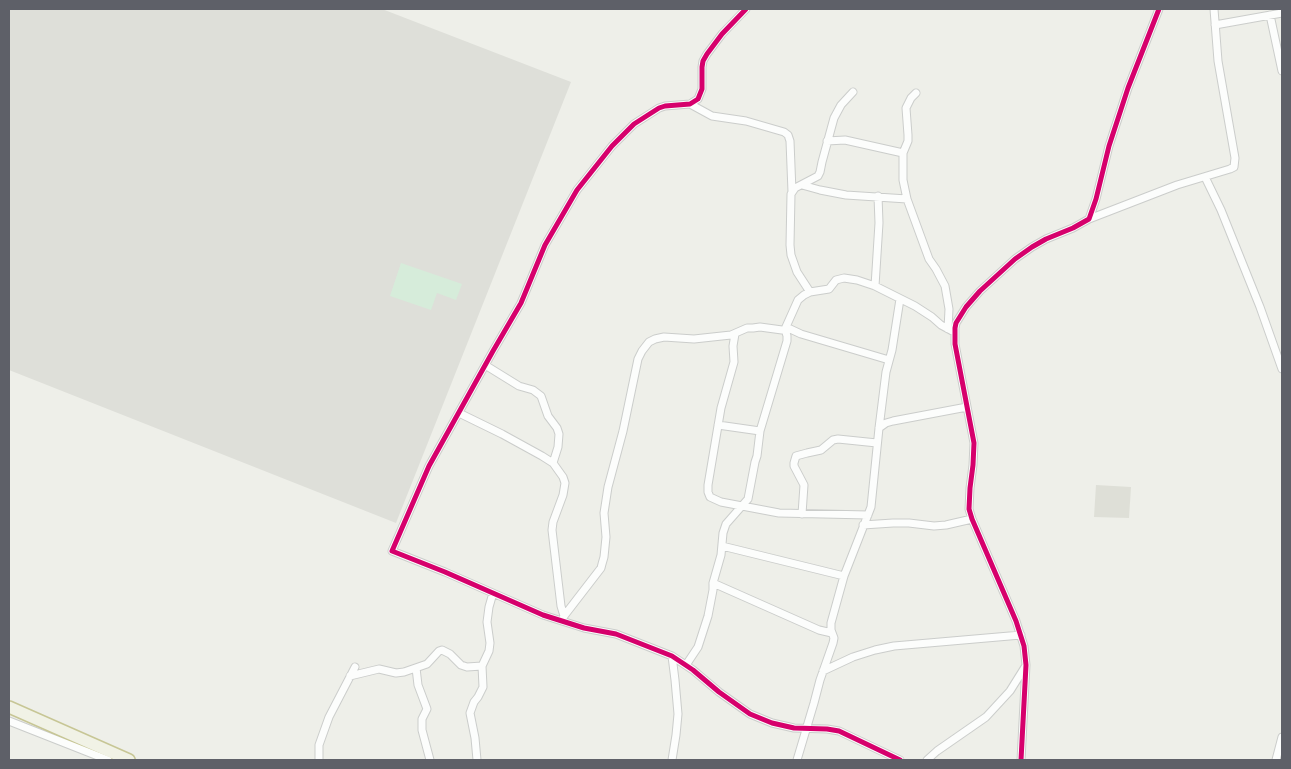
<!DOCTYPE html>
<style>
body{margin:0}
#map{position:relative;width:1291px;height:769px;overflow:hidden;background:#eeefe9;font-family:"Roboto Condensed",sans-serif}
canvas{display:block}
.frame{position:absolute;inset:0;border:10px solid #5e6068;pointer-events:none}
</style>
<div id="map">
<canvas width="1291" height="769"></canvas>
<div class="frame"></div>
</div>
<script>
const context = document.querySelector('canvas').getContext('2d');
context.lineJoin = 'round';
function fillPath(path, color) { context.fillStyle = color; context.fill(path, 'evenodd'); }
const toPath = rows => new Path2D(rows.map(r => 'M' + r).join(''));
function trace(path, color, width, dash) { context.strokeStyle = color; context.lineWidth = width; context.lineCap = dash ? 'butt' : 'round'; context.setLineDash(dash || []); context.stroke(path); }
fillPath(toPath([
 [9,9,382,9,571,82,396,523,9,370]
]), '#dedfd9');
fillPath(toPath([
 [1096,485,1131,487,1129,518,1094,517]
]), '#dedfd7');
fillPath(toPath([
 [401,263,462,284,456,300,437,293,431,310,390,296]
]), '#d6ecda');
const minor = toPath([
 [746,9,722,34,707,54,703,61,702,67,702,89,698,99,690,104,665,106,659,108,634,124,612,146,577,190,545,245,521,303,493,351,429,466,392,551,445,572,543,615,584,628,616,634,672,656,693,670,719,692,750,714,772,723,794,728,827,729,839,731,900,760],
 [1270,15,1282,71],
 [1215,25,1282,13],
 [916,93,911,98,906,108,908,135,908,141,903,153,903,180,907,199,929,259,936,269,945,286,949,309,948,329],
 [690,104,712,116,746,121,784,132,788,135,790,141,792,192],
 [827,141,845,140,903,153],
 [1205,177,1221,210,1260,307,1282,369],
 [802,185,820,190,846,195,907,199],
 [1089,219,1177,185,1230,169,1234,167,1235,158,1218,61,1214,9],
 [875,286,879,223,878,196],
 [810,292,797,272,791,255,790,245,791,194,795,188,818,176,820,172,822,162,834,118,841,105,853,92],
 [786,327,801,334,889,360],
 [735,334,733,346,734,362,721,408,708,485,708,492,710,497,721,502,779,513,868,515],
 [485,365,519,386,533,390,541,396,548,416,557,428,559,434,558,447,553,463],
 [459,413,502,434,542,456,553,463,563,477,565,483,563,495,553,522,552,530,561,606,564,616],
 [718,425,760,431],
 [879,428,886,423,893,421,967,407],
 [802,514,804,485,794,466,794,463,796,456,807,453,821,450,833,440,838,439,877,443],
 [863,525,893,523,909,523,934,526,946,525,972,519],
 [722,546,844,576],
 [713,583,819,630,832,633],
 [562,621,564,616,601,568,602,564,604,557,606,537,604,513,608,487,623,431,638,359,642,351,649,342,655,339,664,337,694,339,731,335,747,328,753,328,760,327,782,330,785,329,798,300,804,295,810,292,829,289,836,280,844,278,857,280,875,286,915,306,932,317,941,325,954,332],
 [672,656,675,680,678,714,676,735,672,760],
 [686,665,698,647,708,616,713,590,713,583,721,555,723,533,726,524,748,499,755,462,757,456,760,431,787,341,787,336,785,329],
 [416,668,418,685,427,709,422,719,422,730,430,760],
 [823,671,853,657,875,650,894,646,1021,635],
 [350,676,379,669,396,673,404,672,427,664,439,651,442,650,450,654,461,665,467,667,482,666],
 [9,721,108,760],
 [319,760,319,745,329,717,355,667],
 [477,760,475,738,470,713,474,702,478,697,483,687,482,666,489,651,490,643,487,622,489,607,493,593],
 [797,760,814,703,820,680,833,643,834,638,831,630,831,623,844,576,871,507,879,428,886,372,892,350,900,299],
 [927,760,937,751,986,717,1010,691,1025,667],
 [1021,760,1026,665,1024,646,1016,621,972,519,969,509,970,488,973,465,974,443,955,344,955,328,956,323,966,307,980,291,1015,259,1032,247,1046,239,1073,228,1089,219,1096,199,1109,146,1128,88,1159,9],
 [1276,760,1282,737]
]);
const trunk = toPath([
 [9,707,129,760]
]);
trace(minor, '#cbcdcb', 9);
trace(trunk, '#c7c695', 14);
trace(minor, '#fcfdfc', 7);
trace(trunk, '#f1f2e6', 11);
trace(toPath([
 [746,9,722,34,707,54,703,61,702,67,702,89,698,99,690,104,665,106,659,108,634,124,612,146,577,190,545,245,521,303,493,351,429,466,392,551,445,572,543,615,584,628,616,634,672,656,693,670,719,692,750,714,772,723,794,728,827,729,839,731,900,760],
 [1021,760,1026,665,1024,646,1016,621,972,519,969,509,970,488,973,465,974,443,955,344,955,328,956,323,966,307,980,291,1015,259,1032,247,1046,239,1073,228,1089,219,1096,199,1109,146,1128,88,1159,9]
]), '#d6006c', 5);
</script>
